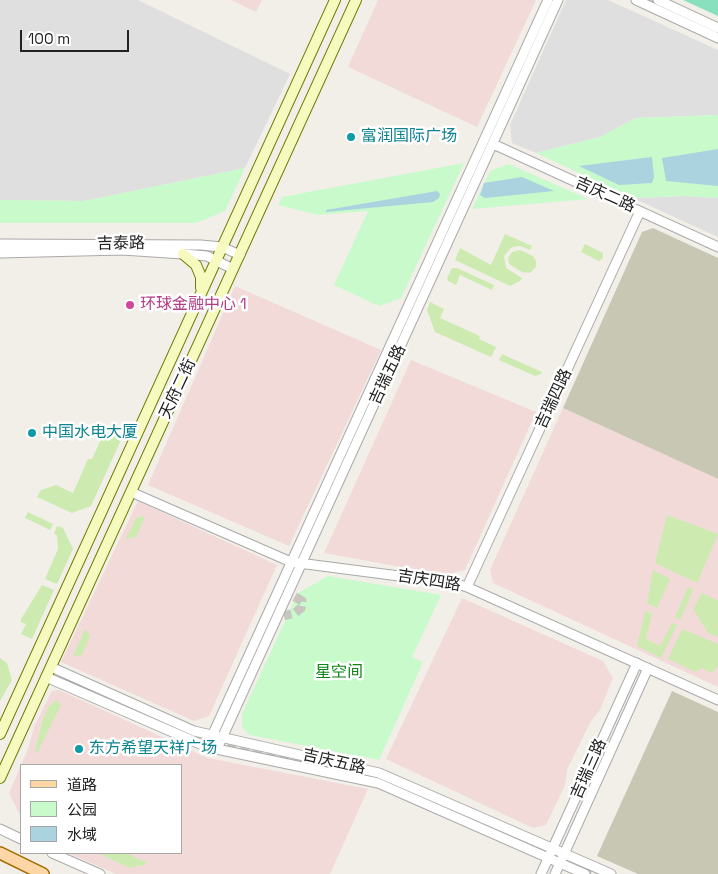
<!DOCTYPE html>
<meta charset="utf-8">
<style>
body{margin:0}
#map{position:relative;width:718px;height:874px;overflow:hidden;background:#f2efe9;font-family:"Space Grotesk","Noto Sans SC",sans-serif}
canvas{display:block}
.legend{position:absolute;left:20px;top:764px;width:162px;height:90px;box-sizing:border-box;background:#fff;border:1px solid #a7a7a7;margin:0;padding:6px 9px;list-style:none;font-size:15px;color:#222}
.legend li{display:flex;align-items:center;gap:10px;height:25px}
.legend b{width:25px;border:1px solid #a7a7a7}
.scale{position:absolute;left:20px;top:30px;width:109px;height:22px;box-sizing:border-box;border:2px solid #222;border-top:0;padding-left:6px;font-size:15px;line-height:18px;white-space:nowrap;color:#222;-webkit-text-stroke:4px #fff;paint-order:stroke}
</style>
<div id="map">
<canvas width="718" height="874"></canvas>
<ul class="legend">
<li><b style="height:6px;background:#fcd6a4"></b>道路</li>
<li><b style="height:14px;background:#c8facc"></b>公园</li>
<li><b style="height:14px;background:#aad3df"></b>水域</li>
</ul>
<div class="scale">100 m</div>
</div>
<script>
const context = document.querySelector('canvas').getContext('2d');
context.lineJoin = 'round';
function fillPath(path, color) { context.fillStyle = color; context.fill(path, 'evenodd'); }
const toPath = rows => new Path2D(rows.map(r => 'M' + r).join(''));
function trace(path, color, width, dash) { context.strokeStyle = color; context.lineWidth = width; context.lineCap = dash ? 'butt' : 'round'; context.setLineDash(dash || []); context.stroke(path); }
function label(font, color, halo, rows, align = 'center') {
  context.font = font + ' "Space Grotesk","Noto Sans SC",sans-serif'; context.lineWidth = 5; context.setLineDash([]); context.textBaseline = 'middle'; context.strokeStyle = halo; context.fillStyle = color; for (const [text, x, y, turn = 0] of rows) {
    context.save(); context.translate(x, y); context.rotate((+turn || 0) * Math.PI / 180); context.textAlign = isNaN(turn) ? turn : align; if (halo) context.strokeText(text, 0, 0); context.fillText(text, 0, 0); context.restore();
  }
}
fillPath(toPath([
 [0,0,138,0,290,74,245,168,84,201,0,200],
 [566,0,608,0,718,50,718,115,636,118,600,137,536,153,512,143,510,125],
 [685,196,718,198,718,237,633,198]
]), '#e0dfdf');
fillPath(toPath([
 [231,0,262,0,256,12],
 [378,0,536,0,477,127,348,67],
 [235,286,381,350,289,546,148,485],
 [411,360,536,412,465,570,445,575,324,553],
 [563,408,718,479,718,687,493,583,490,570],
 [138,501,277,565,209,716,194,721,61,662],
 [462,598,603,661,613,678,600,710,591,721,567,770,565,785,546,825,533,828,386,759],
 [59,690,208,758,368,789,330,874,116,874,68,853,181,853,181,765,21,765,21,817,9,793,28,749,34,727,52,691]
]), '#f2dad9');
fillPath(toPath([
 [653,228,718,258,718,479,563,408,642,232],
 [672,691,718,712,718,874,638,874,597,856]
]), '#c7c7b4');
fillPath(toPath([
 [505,234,532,246,530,250,520,246,512,247,504,256,506,268,522,278,520,281,510,286,455,260,460,248,491,265],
 [585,244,603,253,603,258,599,261,581,252],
 [520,250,533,256,536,261,536,267,530,273,522,272,509,264,508,258,512,252],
 [452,268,457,268,494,285,492,290,460,275,456,285,448,281,447,278],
 [430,302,444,309,440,318,480,336,479,339,496,347,491,357,435,332,427,310],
 [502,354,542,372,541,374,535,376,499,360],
 [113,432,119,435,121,440,91,506,72,513,37,497,41,490,56,485,73,493,88,459,92,459,102,437,111,436],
 [28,512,53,524,50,530,25,518],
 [667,515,718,534,697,583,655,563],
 [143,516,145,517,136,537,126,539,136,518],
 [57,526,63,528,73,549,57,584,45,579,58,549,57,536,54,533],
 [653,570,670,579,657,608,647,603],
 [42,585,54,590,32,639,21,634,26,624,21,622,21,619],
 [688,587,693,590,680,620,675,617],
 [702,593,718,601,718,637,708,633,693,609],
 [645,611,652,614,646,639,660,646,672,623,677,625,661,658,637,646],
 [85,629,90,636,82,655,73,656],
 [682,629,718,644,718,666,711,673,702,668,696,672,668,659],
 [0,658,7,663,12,680,0,701],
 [57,700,61,705,37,753,35,751,43,719,49,706],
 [103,853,125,853,146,862,145,865,129,868,102,855]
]), '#cdebb0');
fillPath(toPath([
 [718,115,718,198,685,196,633,198,536,153,600,137,636,118],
 [464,163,401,298,379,306,334,285,368,211,318,215,278,205,282,197],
 [509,164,588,199,472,209,490,171],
 [245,168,225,211,196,223,0,223,0,200,84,201],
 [328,576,441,595,412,657,423,662,379,760,250,735,242,727,242,714,298,593]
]), '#c8facc');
fillPath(toPath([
 [683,0,718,0,718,16]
]), '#88e0be');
fillPath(toPath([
 [718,149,718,186,666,181,662,158],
 [652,157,654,177,652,183,619,185,579,166],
 [522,177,554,191,485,198,480,195,484,183],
 [437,191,440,194,439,198,433,202,326,212,326,210]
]), '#aad3df');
trace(toPath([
 [647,0,695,22],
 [283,590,302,601,301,608,295,613,284,616],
 [214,742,345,770],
 [360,773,382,779,598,874]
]), '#c8c6c1', 9, [9, 4.5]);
const tertiary = toPath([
 [636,0,718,38],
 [658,0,718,28],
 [493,144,718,247],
 [0,244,201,245,222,247,240,255],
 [0,253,122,250,183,254,207,256,233,269],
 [131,492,291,562,453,583,467,587,718,700],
 [467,587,640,211],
 [51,667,194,731,379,773,611,874],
 [46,677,207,747,378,783,585,874],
 [207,747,548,0],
 [217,749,558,0],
 [0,829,21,839],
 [52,853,100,874],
 [541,874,637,663],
 [555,874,648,668]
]);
const secondary = toPath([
 [183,254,196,265,201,277,201,288],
 [0,734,335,0],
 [0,778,356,0]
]);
const primary = toPath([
 [0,853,43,874]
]);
trace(tertiary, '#a9a9a9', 11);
trace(secondary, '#707d05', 12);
trace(primary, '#a06b00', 14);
trace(tertiary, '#fff', 9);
trace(secondary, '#f7fabf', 10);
trace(primary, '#fcd6a4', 11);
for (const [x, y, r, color] of [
 [351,137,5,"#0f9aa8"],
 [130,305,5,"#d1479c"],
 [32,433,5,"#0f9aa8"],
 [79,749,5,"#0f9aa8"]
]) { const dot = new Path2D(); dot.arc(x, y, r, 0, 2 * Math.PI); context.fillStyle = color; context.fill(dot); trace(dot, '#fff', 2); }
label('16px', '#0d838f', '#fff', [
 ["富润国际广场",361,137],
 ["中国水电大厦",42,433],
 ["东方希望天祥广场",89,749]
], 'left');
label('16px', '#222', '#fff', [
 ["吉庆二路",605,195,24],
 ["吉泰路",121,244,-1],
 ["吉瑞五路",388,375,-65],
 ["天府二街",178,389,-65],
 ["吉瑞四路",554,399,-65],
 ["吉庆四路",429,581,9],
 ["吉庆五路",334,762,13],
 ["吉瑞三路",589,769,-66]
]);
label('16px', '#b23c85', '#fff', [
 ["环球金融中心 1",140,305]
], 'left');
label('16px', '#0c8416', '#fff', [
 ["星空间",339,673]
]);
</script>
